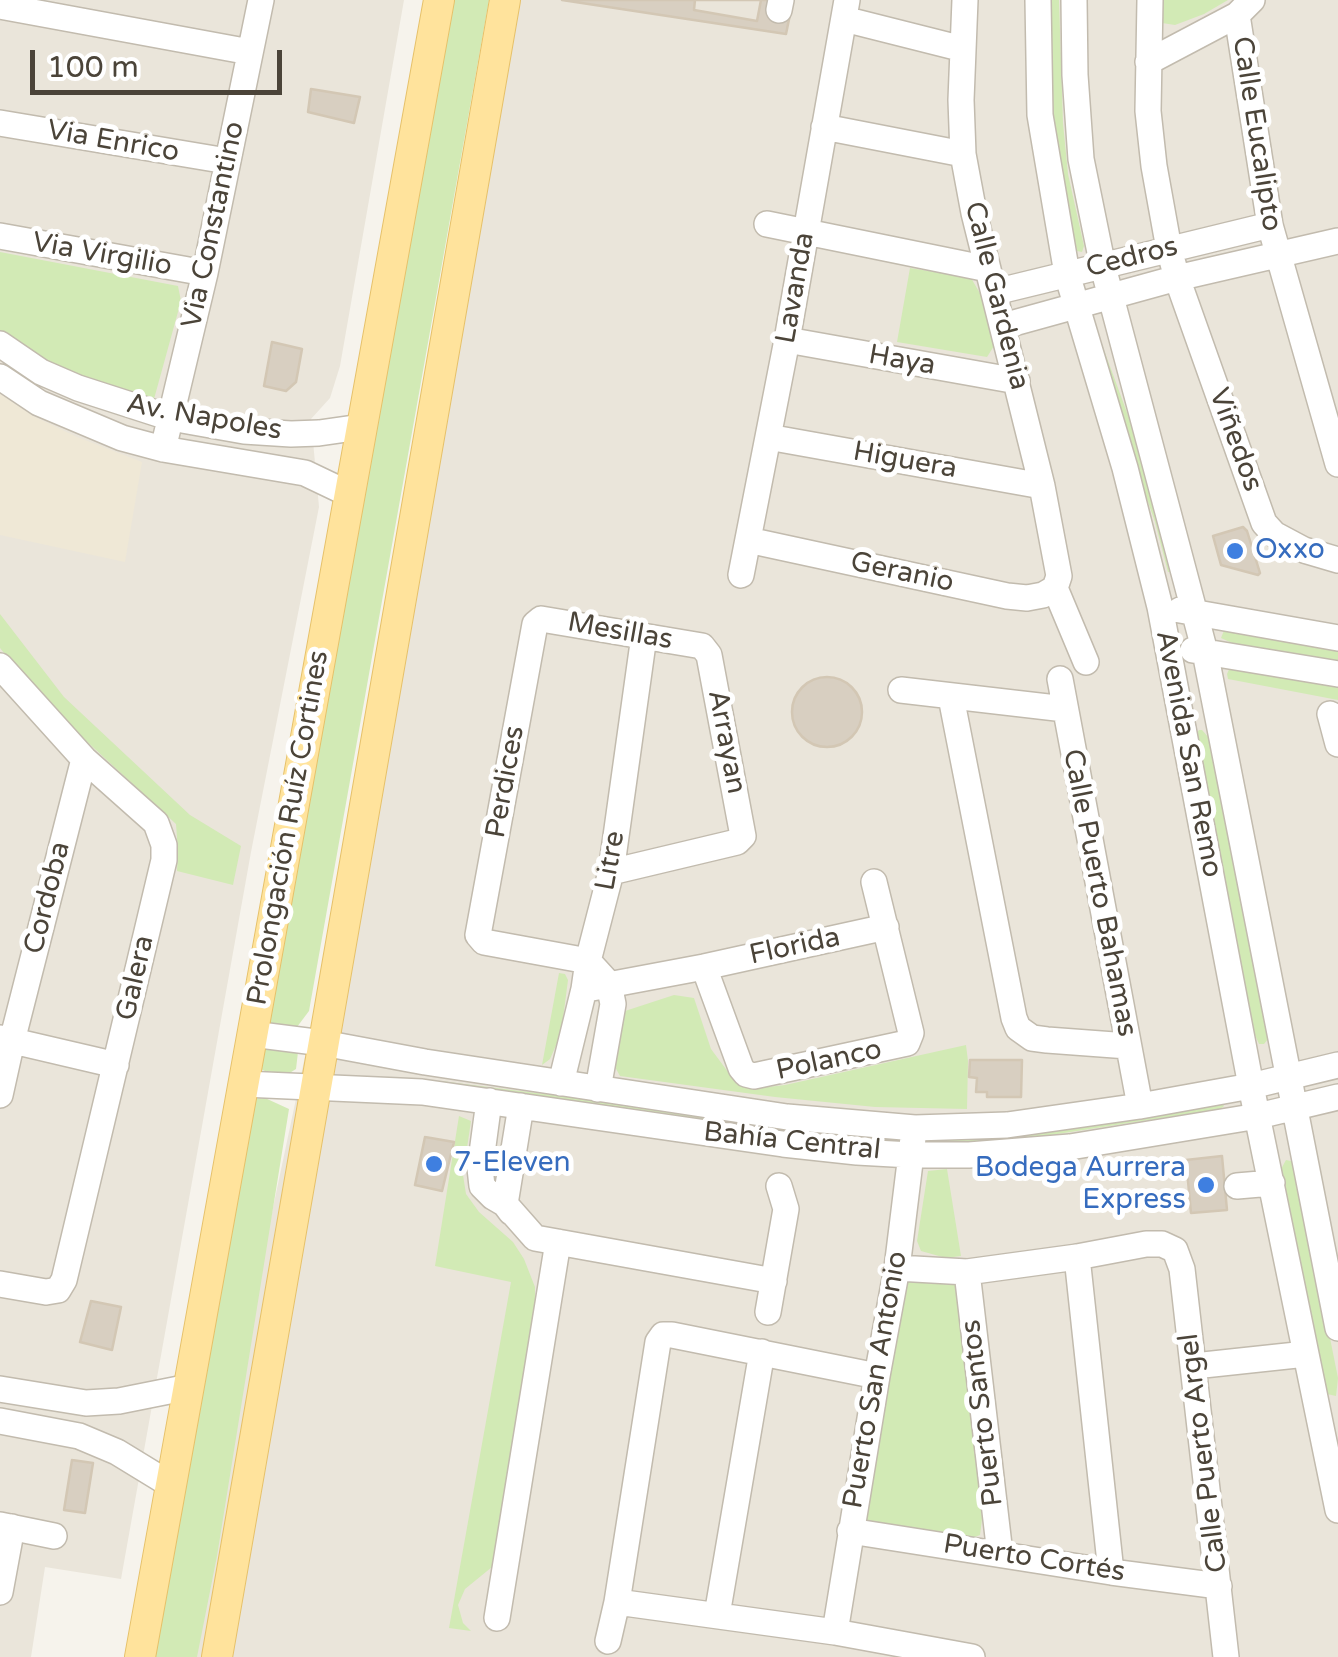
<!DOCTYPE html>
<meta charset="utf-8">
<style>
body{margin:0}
#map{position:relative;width:1338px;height:1657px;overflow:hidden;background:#f6f3ec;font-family:"Varela Round",sans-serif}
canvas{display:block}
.scale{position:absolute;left:30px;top:50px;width:252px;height:45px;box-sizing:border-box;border:5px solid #4b4439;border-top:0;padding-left:12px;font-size:30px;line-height:35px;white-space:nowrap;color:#4b4439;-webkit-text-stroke:8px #fff;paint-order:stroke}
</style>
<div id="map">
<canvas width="1338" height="1657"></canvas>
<div class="scale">100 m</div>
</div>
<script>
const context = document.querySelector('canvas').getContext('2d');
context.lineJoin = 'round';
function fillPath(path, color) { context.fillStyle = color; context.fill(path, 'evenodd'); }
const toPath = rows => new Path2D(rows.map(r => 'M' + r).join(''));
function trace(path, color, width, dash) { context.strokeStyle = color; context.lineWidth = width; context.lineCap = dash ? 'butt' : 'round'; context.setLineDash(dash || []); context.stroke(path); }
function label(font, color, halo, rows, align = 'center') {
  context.font = font + ' "Varela Round",sans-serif'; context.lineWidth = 10; context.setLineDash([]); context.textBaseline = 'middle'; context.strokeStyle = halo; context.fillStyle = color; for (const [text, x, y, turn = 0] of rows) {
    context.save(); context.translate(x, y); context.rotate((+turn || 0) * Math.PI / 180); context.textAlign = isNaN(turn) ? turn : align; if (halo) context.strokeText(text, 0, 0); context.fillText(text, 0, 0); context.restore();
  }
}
fillPath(toPath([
 [0,0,404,0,340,366,330,398,311,419,319,507,251,852,121,1579,45,1567,31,1657,0,1657],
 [515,0,1338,0,1338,1657,178,1657,412,550]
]), '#eae5da');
fillPath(toPath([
 [0,394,33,416,77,437,142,462,125,562,0,535]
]), '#efe8d6');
fillPath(toPath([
 [445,0,489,0,309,1011,297,1027,275,1027,263,1016],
 [1045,0,1059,0,1063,123,1068,174,1084,246,1082,252,1077,251,1048,106],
 [1153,0,1228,0,1204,14,1175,25,1162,23],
 [0,252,178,286,181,301,154,399,103,390,39,359,0,333],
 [910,268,971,278,988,307,994,346,987,357,897,342],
 [1097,331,1147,467,1173,570,1171,572,1168,572,1155,522,1127,442],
 [0,614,64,697,190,815,241,846,233,885,177,871,178,852,176,824,43,701,0,648],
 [1225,628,1338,642,1338,663,1232,643,1221,638],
 [1231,665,1338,683,1338,700,1228,679,1227,674],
 [1199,730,1202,730,1209,738,1268,1039,1264,1044,1259,1044,1255,1035,1195,736],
 [559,973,565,974,568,980,561,1034,550,1059,542,1065],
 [674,995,694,998,711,1049,734,1080,759,1088,785,1085,966,1045,968,1061,967,1109,875,1107,775,1097,620,1076,615,1067,615,1060,625,1011],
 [261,1041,298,1052,296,1069,288,1074,265,1071,254,1066],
 [441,1081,679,1111,750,1122,750,1125,449,1087,441,1084],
 [265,1098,289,1109,217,1556,197,1657,149,1657,250,1099],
 [1216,1104,1223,1104,1224,1106,1220,1109,1038,1137,985,1141,937,1141,939,1138],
 [459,1116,471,1121,463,1175,466,1194,479,1212,513,1242,524,1259,535,1287,535,1304,531,1347,492,1567,465,1589,458,1605,463,1623,471,1631,449,1628,511,1282,435,1266],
 [1286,1160,1291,1161,1296,1168,1338,1378,1336,1396,1327,1394,1280,1171],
 [947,1169,961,1256,946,1258,921,1251,917,1241,928,1171],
 [915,1280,951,1282,957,1285,962,1294,982,1519,980,1535,972,1538,869,1523,864,1516,905,1286,909,1281]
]), '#d2eab5');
const building = toPath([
 [562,0,793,0,786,34,562,0],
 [695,0,761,0,757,21,694,10,695,0],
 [311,89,360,97,354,123,308,112,311,89],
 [272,342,302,349,296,382,286,391,264,386,272,342],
 [1243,527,1247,531,1260,573,1258,575,1221,565,1213,536,1243,527],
 '792 712a35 35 0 1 1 70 0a35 35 0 1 1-70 0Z',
 [970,1060,1022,1060,1021,1097,987,1097,987,1092,976,1092,977,1078,969,1077,970,1060],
 [425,1137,454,1142,442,1191,415,1185,425,1137],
 [1222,1156,1227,1210,1191,1213,1186,1160,1222,1156],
 [91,1301,121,1307,112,1350,80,1342,91,1301],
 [72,1460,93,1463,85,1513,64,1510,72,1460]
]);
fillPath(building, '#d8cfc1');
trace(building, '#d3c7b4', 2.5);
const minor = toPath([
 [965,0,961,100,963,154,974,213,1042,486,1059,576,1055,588],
 [1038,0,1040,115,1067,274,1125,468,1160,607,1251,1086,1338,1510],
 [1074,0,1075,75,1081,159,1103,267,1205,652,1338,1328],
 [1150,0,1148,111,1154,166,1169,249,1177,278,1264,523,1274,534,1304,550,1338,560],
 [0,6,250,52],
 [779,10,781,0],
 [1237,15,1270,225,1338,464],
 [844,19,963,49],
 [1148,62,1237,15,1252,0],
 [0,123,227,161],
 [824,127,963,154],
 [767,224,988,269],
 [0,236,205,273],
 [995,292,1270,225],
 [1003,326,1177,278,1338,241],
 [787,340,1017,381],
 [0,344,41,372,78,388,171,418,244,431,291,434,319,433,361,427],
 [0,377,39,403,122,438,163,449,305,473,349,494],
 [768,437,1042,486],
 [163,449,205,273,261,0],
 [748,540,1007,596,1027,598,1043,595,1055,588],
 [741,575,787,340,847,0],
 [1055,588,1086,662],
 [1180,610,1338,638],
 [1193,650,1338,674],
 [0,666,84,759,156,823,164,845,164,860,64,1280,58,1290,46,1292,0,1284],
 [1060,679,1140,1106],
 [901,690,1065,709],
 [951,697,1014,1018,1018,1028,1032,1038,1047,1040,1128,1046],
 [1330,714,1338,744],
 [704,967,741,1068,746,1074,754,1076,907,1043,911,1033,874,882],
 [609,984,588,961,484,942,478,935,535,624,541,619,702,646,709,655,743,836,737,842,611,872],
 [592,988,704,967,886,927],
 [252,1034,323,1043,425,1062,787,1117,915,1128,1007,1125,1140,1106,1251,1086,1338,1065],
 [0,1038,116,1065],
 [561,1083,584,989,588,961,611,872,644,636],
 [244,1084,422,1092,783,1144,857,1152,911,1155,969,1155,1070,1147,1258,1116,1338,1097],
 [598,1089,613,1004,609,984],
 [0,1095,12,1041,84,759],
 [489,1101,480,1168,482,1186,493,1197,505,1204,511,1212],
 [521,1106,505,1204,535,1238,774,1281],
 [1237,1186,1272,1183],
 [1077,1257,1111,1572],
 [897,1268,967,1272,1077,1257,1146,1244,1162,1244,1175,1250,1182,1269,1226,1657],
 [967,1272,1000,1554],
 [768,1312,786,1209,779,1186],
 [1194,1366,1306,1354],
 [0,1389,86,1403,119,1401,189,1387],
 [0,1421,79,1436,117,1452,171,1485],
 [0,1525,54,1536],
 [850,1531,1111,1572,1219,1586],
 [0,1592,12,1527],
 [617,1602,835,1632,972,1657],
 [717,1615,762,1352],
 [497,1618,558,1242],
 [835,1632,877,1376,897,1268,913,1138],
 [608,1641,617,1602,658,1342,663,1335,672,1335,877,1376]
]);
const major = toPath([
 [140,1657,439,0],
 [217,1657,505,0]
]);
trace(minor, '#c2bbae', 28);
trace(major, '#e6c16a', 32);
trace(minor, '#fff', 25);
trace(major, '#ffe39c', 30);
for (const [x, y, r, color] of [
 [1235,551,10,"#3f7fe0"],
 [434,1164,10,"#3f7fe0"],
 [1206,1185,10,"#3f7fe0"]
]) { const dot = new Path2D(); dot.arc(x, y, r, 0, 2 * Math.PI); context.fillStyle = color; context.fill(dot); trace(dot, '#fff', 4); }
label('28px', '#4b4439', '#fff', [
 ["Calle Eucalipto",1256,134,81],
 ["Via Enrico",113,142,10],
 ["Via Constantino",214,225,-78],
 ["Via Virgilio",102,255,10],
 ["Cedros",1132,258,-14],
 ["Lavanda",796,288,-80],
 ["Calle Gardenia",996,296,76],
 ["Haya",902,361,10],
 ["Av. Napoles",204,418,10],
 ["Viñedos",1235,440,70],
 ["Higuera",905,461,10],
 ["Geranio",902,573,12],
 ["Mesillas",620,632,10],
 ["Arrayan",726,742,79],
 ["Avenida San Remo",1188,754,79],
 ["Perdices",506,782,-80],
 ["Prolongación Ruíz Cortines",289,828,-80],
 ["Litre",611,861,-80],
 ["Calle Puerto Bahamas",1099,893,79],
 ["Cordoba",48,898,-76],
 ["Florida",795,947,-12],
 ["Galera",136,978,-77],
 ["Polanco",829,1061,-12],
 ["Bahía Central",792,1142,6],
 ["Puerto San Antonio",876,1380,-80],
 ["Puerto Santos",983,1413,-97],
 ["Calle Puerto Argel",1204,1453,-97],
 ["Puerto Cortés",1034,1559,9]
]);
label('28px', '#366cbe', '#fff', [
 ["Oxxo",1255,551],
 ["7-Eleven",454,1164],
 ["Bodega Aurrera",1186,1169,"right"],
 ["Express",1186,1201,"right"]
], 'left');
</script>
